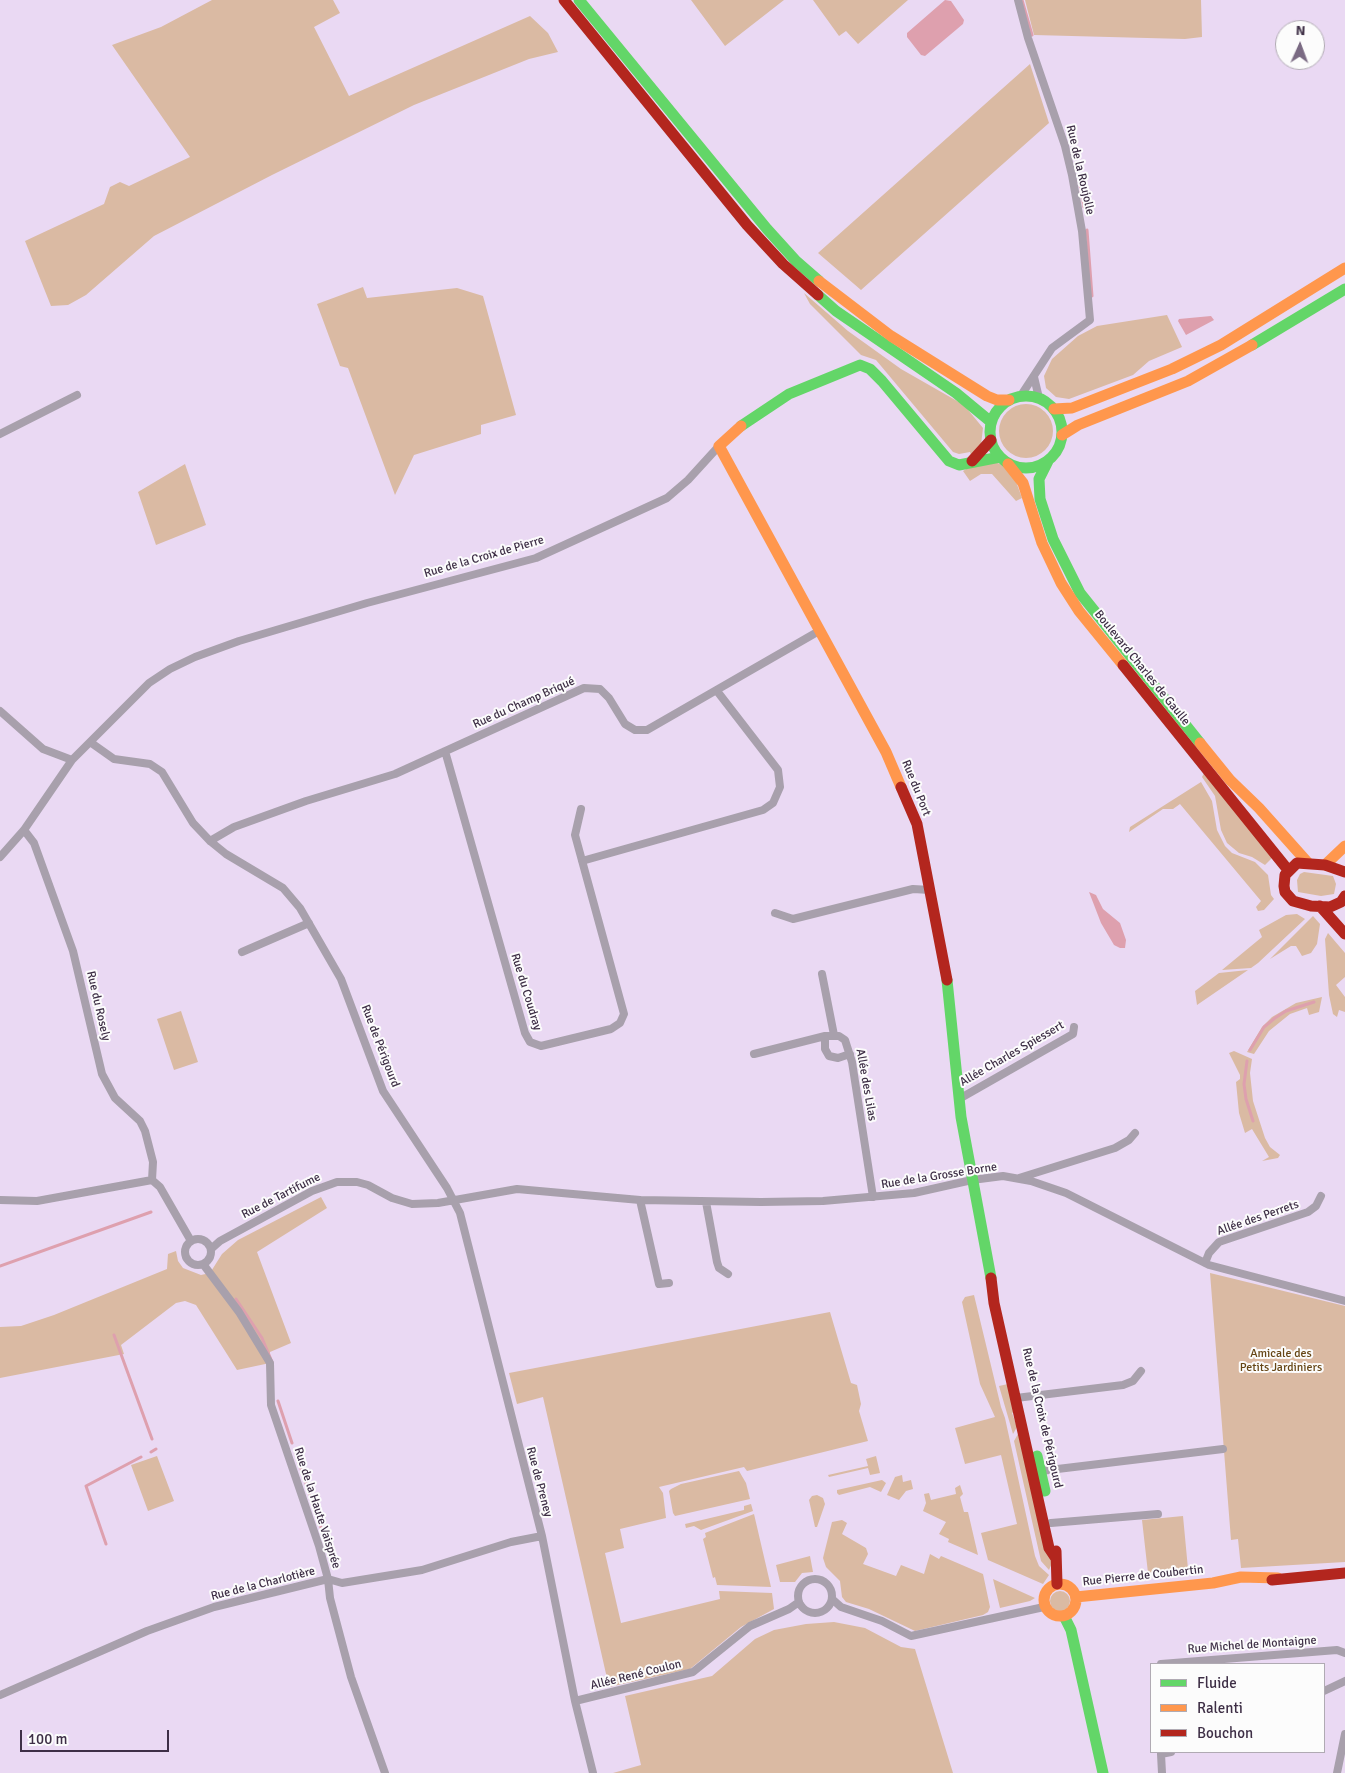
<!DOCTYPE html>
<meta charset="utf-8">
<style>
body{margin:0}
#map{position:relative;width:1345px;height:1773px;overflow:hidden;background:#ead9f3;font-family:Signika,sans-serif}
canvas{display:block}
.legend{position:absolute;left:1150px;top:1663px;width:175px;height:90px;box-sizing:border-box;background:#fcfcfc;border:1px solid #b0aab3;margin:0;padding:6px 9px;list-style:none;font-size:15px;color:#3e2f46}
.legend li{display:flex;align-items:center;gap:10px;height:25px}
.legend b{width:25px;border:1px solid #b0aab3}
.north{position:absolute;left:1275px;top:20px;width:50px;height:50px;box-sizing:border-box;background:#fcfcfc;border:1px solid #b0aab3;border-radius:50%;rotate:2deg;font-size:14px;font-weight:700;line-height:20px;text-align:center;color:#3e2f46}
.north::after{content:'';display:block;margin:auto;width:18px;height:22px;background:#7a6a83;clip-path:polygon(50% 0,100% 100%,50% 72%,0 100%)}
.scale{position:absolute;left:20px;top:1730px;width:149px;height:22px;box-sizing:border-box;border:2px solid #3e2f46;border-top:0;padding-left:6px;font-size:15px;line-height:18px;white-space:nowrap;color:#3e2f46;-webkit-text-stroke:4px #fcfcfc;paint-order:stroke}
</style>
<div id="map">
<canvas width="1345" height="1773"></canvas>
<ul class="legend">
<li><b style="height:6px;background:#63d668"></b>Fluide</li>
<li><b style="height:6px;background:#ff974d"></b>Ralenti</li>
<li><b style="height:6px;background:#b3261e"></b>Bouchon</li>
</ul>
<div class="north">N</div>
<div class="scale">100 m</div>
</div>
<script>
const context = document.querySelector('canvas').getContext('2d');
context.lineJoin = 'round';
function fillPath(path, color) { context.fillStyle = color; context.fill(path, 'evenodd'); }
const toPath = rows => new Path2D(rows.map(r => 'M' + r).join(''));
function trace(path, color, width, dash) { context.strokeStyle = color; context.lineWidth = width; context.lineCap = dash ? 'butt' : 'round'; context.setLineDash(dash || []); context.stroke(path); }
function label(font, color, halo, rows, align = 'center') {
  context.font = font + ' Signika,sans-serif'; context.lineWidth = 4; context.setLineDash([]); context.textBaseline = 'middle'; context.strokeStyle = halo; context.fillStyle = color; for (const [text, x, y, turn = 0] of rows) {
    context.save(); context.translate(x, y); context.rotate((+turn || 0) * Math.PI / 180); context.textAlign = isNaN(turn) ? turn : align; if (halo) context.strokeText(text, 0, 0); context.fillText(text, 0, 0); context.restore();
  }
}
fillPath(toPath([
 [212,0,333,0,340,13,314,27,349,96,530,16,548,33,558,52,529,59,414,105,272,175,154,236,86,295,68,305,51,306,25,241,104,204,110,187,120,182,129,186,190,157,112,45,161,27],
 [691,0,784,0,725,46],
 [813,0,908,0,858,44,846,31,839,36],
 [1025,0,1201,0,1202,37,1185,39,1034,35],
 [1030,64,1049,123,861,290,818,253],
 [363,287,367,298,457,288,483,296,516,415,481,425,481,434,414,455,395,495,348,368,340,366,317,304],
 [804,293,848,331,901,369,964,405,983,428,981,445,971,455,970,452,959,454,953,452,876,360,861,355,810,304],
 [1167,315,1182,347,1149,361,1133,375,1069,399,1056,397,1046,388,1044,376,1052,359,1078,336,1097,326],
 '999 431a27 27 0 1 1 54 0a27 27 0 1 1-54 0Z',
 [994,462,1004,465,1015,479,1022,498,1016,501,992,474,981,474,970,481,963,471,971,466],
 [185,464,206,525,156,545,138,492],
 [1204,773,1273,857,1265,865,1252,857,1239,853,1227,843,1221,830,1215,796,1202,777],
 [1201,782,1212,801,1217,830,1225,846,1232,853,1255,862,1268,875,1271,895,1274,899,1264,910,1258,911,1256,907,1261,901,1180,804,1173,809,1163,809,1129,832,1130,827],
 [1304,872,1333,876,1336,884,1334,894,1321,896,1298,892,1297,880,1300,874],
 [1297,914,1305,919,1258,963,1251,968,1222,970,1262,937,1259,930,1286,915],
 [1313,916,1320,924,1317,944,1311,953,1302,956,1296,946,1291,946,1270,959],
 [1328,933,1345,953,1345,977,1336,985,1345,997,1345,1012,1339,1010,1337,1017,1333,1014,1329,995,1325,939],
 [1248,970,1197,1005,1195,991,1219,973],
 [1322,997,1319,1012,1309,1015,1307,1008,1290,1014,1269,1031,1254,1054,1247,1052,1262,1027,1272,1017,1296,1003],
 [181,1011,198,1062,174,1070,157,1019],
 [1234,1051,1252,1059,1250,1073,1253,1101,1265,1138,1270,1147,1280,1155,1278,1158,1262,1161,1269,1157,1252,1129,1245,1133,1239,1113,1236,1082,1240,1079,1240,1075,1229,1053],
 [321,1197,327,1208,257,1252,291,1343,270,1352,270,1363,237,1370,196,1305,185,1301,176,1303,121,1345,124,1354,0,1378,0,1327,21,1326,54,1315,167,1269,168,1254,176,1251,178,1261,183,1268,201,1275,210,1273,222,1254,238,1240],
 [1210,1273,1345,1306,1345,1562,1241,1568,1238,1539,1231,1540],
 [974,1295,1001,1407,1005,1418,1035,1556,1039,1566,1049,1575,1043,1584,988,1560,981,1533,1017,1524,1001,1455,965,1464,955,1428,995,1417,980,1384,962,1302,965,1297],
 [830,1312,851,1383,857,1385,861,1404,859,1411,868,1441,747,1471,744,1467,659,1487,663,1493,666,1518,620,1529,624,1548,605,1553,621,1623,720,1599,719,1591,772,1593,774,1609,741,1627,690,1669,609,1687,543,1397,517,1404,509,1373],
 [1008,1384,1014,1412,1012,1413,1017,1427,1013,1434,999,1386],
 [1018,1434,1052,1563,1049,1570,1041,1561,1014,1441],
 [157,1456,174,1501,148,1511,131,1465],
 [876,1456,880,1473,870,1475,868,1468,829,1477,828,1475,868,1466,866,1459],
 [739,1471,746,1483,750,1499,675,1516,673,1513,669,1491,671,1489,681,1484],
 [902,1475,903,1482,911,1480,913,1489,906,1491,899,1500,887,1495,895,1477],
 [882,1480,886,1483,881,1492,870,1487,839,1495,837,1493,837,1490],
 [960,1485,963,1494,960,1497,964,1512,968,1512,978,1555,948,1542,949,1539,939,1534,946,1522,923,1511,926,1503,924,1494,929,1493,931,1500,956,1494,955,1488],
 [817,1495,823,1498,825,1504,817,1527,815,1527,809,1500,812,1496],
 [751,1504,753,1511,701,1530,694,1526,686,1528,685,1524,744,1510,744,1506],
 [754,1514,771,1587,717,1585,715,1577,713,1578,703,1539,706,1537,705,1533],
 [1183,1516,1188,1569,1148,1573,1142,1520],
 [842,1520,847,1523,842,1534,866,1548,868,1554,863,1564,896,1576,901,1565,924,1574,930,1554,939,1559,941,1556,983,1574,990,1607,988,1612,983,1615,915,1631,869,1609,846,1602,842,1597,840,1581,826,1567,823,1558,832,1522],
 [810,1556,813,1572,802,1573,795,1582,780,1582,776,1565],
 [993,1579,1035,1598,1030,1601,1000,1608],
 '1050 1601a10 10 0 1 1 20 0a10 10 0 1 1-20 0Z',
 [834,1622,865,1628,901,1647,915,1649,953,1773,613,1773,641,1765,625,1696,712,1676,755,1639,774,1630,806,1624]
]), '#dabaa3');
fillPath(toPath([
 [945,0,951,1,964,20,963,24,925,56,921,55,907,37,907,33],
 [1211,316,1214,320,1186,335,1178,321,1179,319],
 [1089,892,1096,895,1103,909,1120,923,1126,940,1125,948,1120,948,1114,945,1101,923]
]), '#dea0ae');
trace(toPath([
 [1022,0,1032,35],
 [1080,185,1084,207],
 [1087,230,1092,296],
 [1250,1050,1264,1027,1275,1018,1286,1011,1314,1002],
 [1247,1061,1244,1084,1246,1099,1253,1121],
 [0,1266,151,1212],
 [236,1299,262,1338,272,1362],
 [114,1335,152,1439],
 [278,1401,292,1443],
 [151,1452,156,1449],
 [296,1454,326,1542],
 [106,1544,86,1486,141,1457]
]), '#dea0ae', 3);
trace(toPath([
 [1018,0,1028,38,1065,146,1072,175,1082,231,1090,320,1052,348,1020,397],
 [1034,377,1039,398],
 [0,434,77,395],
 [0,711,43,749,72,760],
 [90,742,114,759,150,764,162,772,193,823,210,841,226,854,283,888,300,908,341,979,383,1091,447,1188,460,1213,542,1536,575,1701,593,1773],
 [445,751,525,1033,530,1042,541,1046,611,1029,620,1023,624,1014,575,835,581,809],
 [24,830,34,843,73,951,102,1074,115,1098,140,1121,145,1131,153,1162,152,1180],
 [210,841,234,827,306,801,395,774,584,688,600,689,609,698,625,724,635,730,647,730,819,631],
 [0,857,24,830,72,760,149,683,170,669,195,657,239,641,367,603,536,558,667,498,688,480,719,446],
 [582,861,763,810,773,803,780,787,778,770,717,691],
 [775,913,793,919,913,889,930,890],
 [242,952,309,923],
 [822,974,834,1035],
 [825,1036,825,1049,829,1056,838,1058,850,1054],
 [754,1054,825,1036,839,1036,845,1040,852,1062,873,1197],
 [959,1099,1073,1034,1074,1027],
 [1019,1178,1115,1148,1129,1140,1135,1133],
 [0,1200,37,1201,152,1180,160,1187,191,1241],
 [640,1200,659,1284,669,1283],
 [706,1202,717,1262,719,1268,728,1274],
 '185 1252a13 13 0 1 1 26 0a13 13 0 1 1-26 0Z',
 [211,1249,220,1241,312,1191,337,1182,357,1182,368,1185,392,1198,412,1204,438,1203,517,1189,640,1200,761,1202,823,1201,914,1193,972,1180,1003,1176,1031,1181,1066,1193,1209,1265,1345,1301],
 [1205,1263,1209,1253,1219,1242,1308,1212,1316,1206,1321,1196],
 [203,1264,239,1312,270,1363,271,1405,319,1546,328,1579,330,1598,351,1677,385,1773],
 [1016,1398,1123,1385,1133,1381,1141,1371],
 [1041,1471,1223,1449],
 [1051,1523,1158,1514],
 '798 1596a17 17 0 1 1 34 0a17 17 0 1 1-34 0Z',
 [832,1599,841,1607,882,1621,911,1636,1044,1607],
 [1161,1664,1337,1650,1345,1653],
 [1324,1691,1345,1681],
 [0,1695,147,1631,214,1607,328,1579,342,1583,422,1570,511,1542,542,1536],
 [575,1701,693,1672,750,1626,789,1609,799,1602],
 [1162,1773,1161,1754,1171,1752],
 [1337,1773,1345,1734]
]), '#a8a0ac', 8);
trace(toPath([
 [579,0,767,229,796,261,819,281],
 [818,295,836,311,956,393,991,422],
 [1252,345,1345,289],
 '990 432a36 36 0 1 1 72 0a36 36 0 1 1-72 0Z',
 [741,426,789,394,860,365,870,369,882,381,949,461,959,465,1000,457],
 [1048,461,1039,479,1040,499,1053,539,1080,593,1200,743],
 [947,980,961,1117,991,1278],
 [1037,1456,1045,1491],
 [1064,1616,1071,1630,1103,1773]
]), '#63d668', 11);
trace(toPath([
 [819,281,891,336,987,396,997,400,1009,400],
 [1054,409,1072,408,1172,369,1221,345,1345,268],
 [741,426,719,446,886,752,901,787],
 [1062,435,1078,425,1188,381,1252,345],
 [1008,464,1023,483,1042,543,1061,583,1079,611,1123,665],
 [1200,743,1230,780,1259,808,1308,863],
 [1325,865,1345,846],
 '1044 1600a16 16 0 1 1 32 0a16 16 0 1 1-32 0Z',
 [1076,1597,1213,1583,1241,1577,1278,1578]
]), '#ff974d', 11);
trace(toPath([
 [564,0,747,225,783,264,818,295],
 [972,461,991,440],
 [1123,665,1288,870],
 [901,787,917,824,947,980],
 [1345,872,1325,865,1297,863,1285,875,1284,886,1285,892,1293,901,1311,906,1330,907,1341,902,1345,896],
 [1320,906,1345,934],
 [991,1278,994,1303,1049,1548,1055,1557],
 [1056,1551,1057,1584],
 [1272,1580,1345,1573]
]), '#b3261e', 11);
label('12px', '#3e2f46', '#fcfcfc', [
 ["Rue de la Roujolle",1080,170,77],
 ["Rue de la Croix de Pierre",484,557,-16],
 ["Boulevard Charles de Gaulle",1142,668,51],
 ["Rue du Champ Briqué",524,703,-24],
 ["Rue du Port",916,788,68],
 ["Rue du Coudray",526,992,73],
 ["Rue du Rosely",98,1006,77],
 ["Rue de Périgourd",380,1046,69],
 ["Allée Charles Spiessert",1012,1054,-30],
 ["Allée des Lilas",866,1085,80],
 ["Rue de la Grosse Borne",939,1176,-9],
 ["Rue de Tartifume",281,1196,-27],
 ["Allée des Perrets",1258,1218,-19],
 ["Rue de la Croix de Périgourd",1042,1418,77],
 ["Rue de Preney",539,1482,75],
 ["Rue de la Haute Vaisprée",317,1508,72],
 ["Rue Pierre de Coubertin",1143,1576,-6],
 ["Rue de la Charlotière",263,1584,-14],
 ["Rue Michel de Montaigne",1252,1645,-4],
 ["Allée René Coulon",636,1675,-14]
]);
label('12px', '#664615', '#fcfcfc', [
 ["Amicale des",1281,1354],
 ["Petits Jardiniers",1281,1368]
]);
</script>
